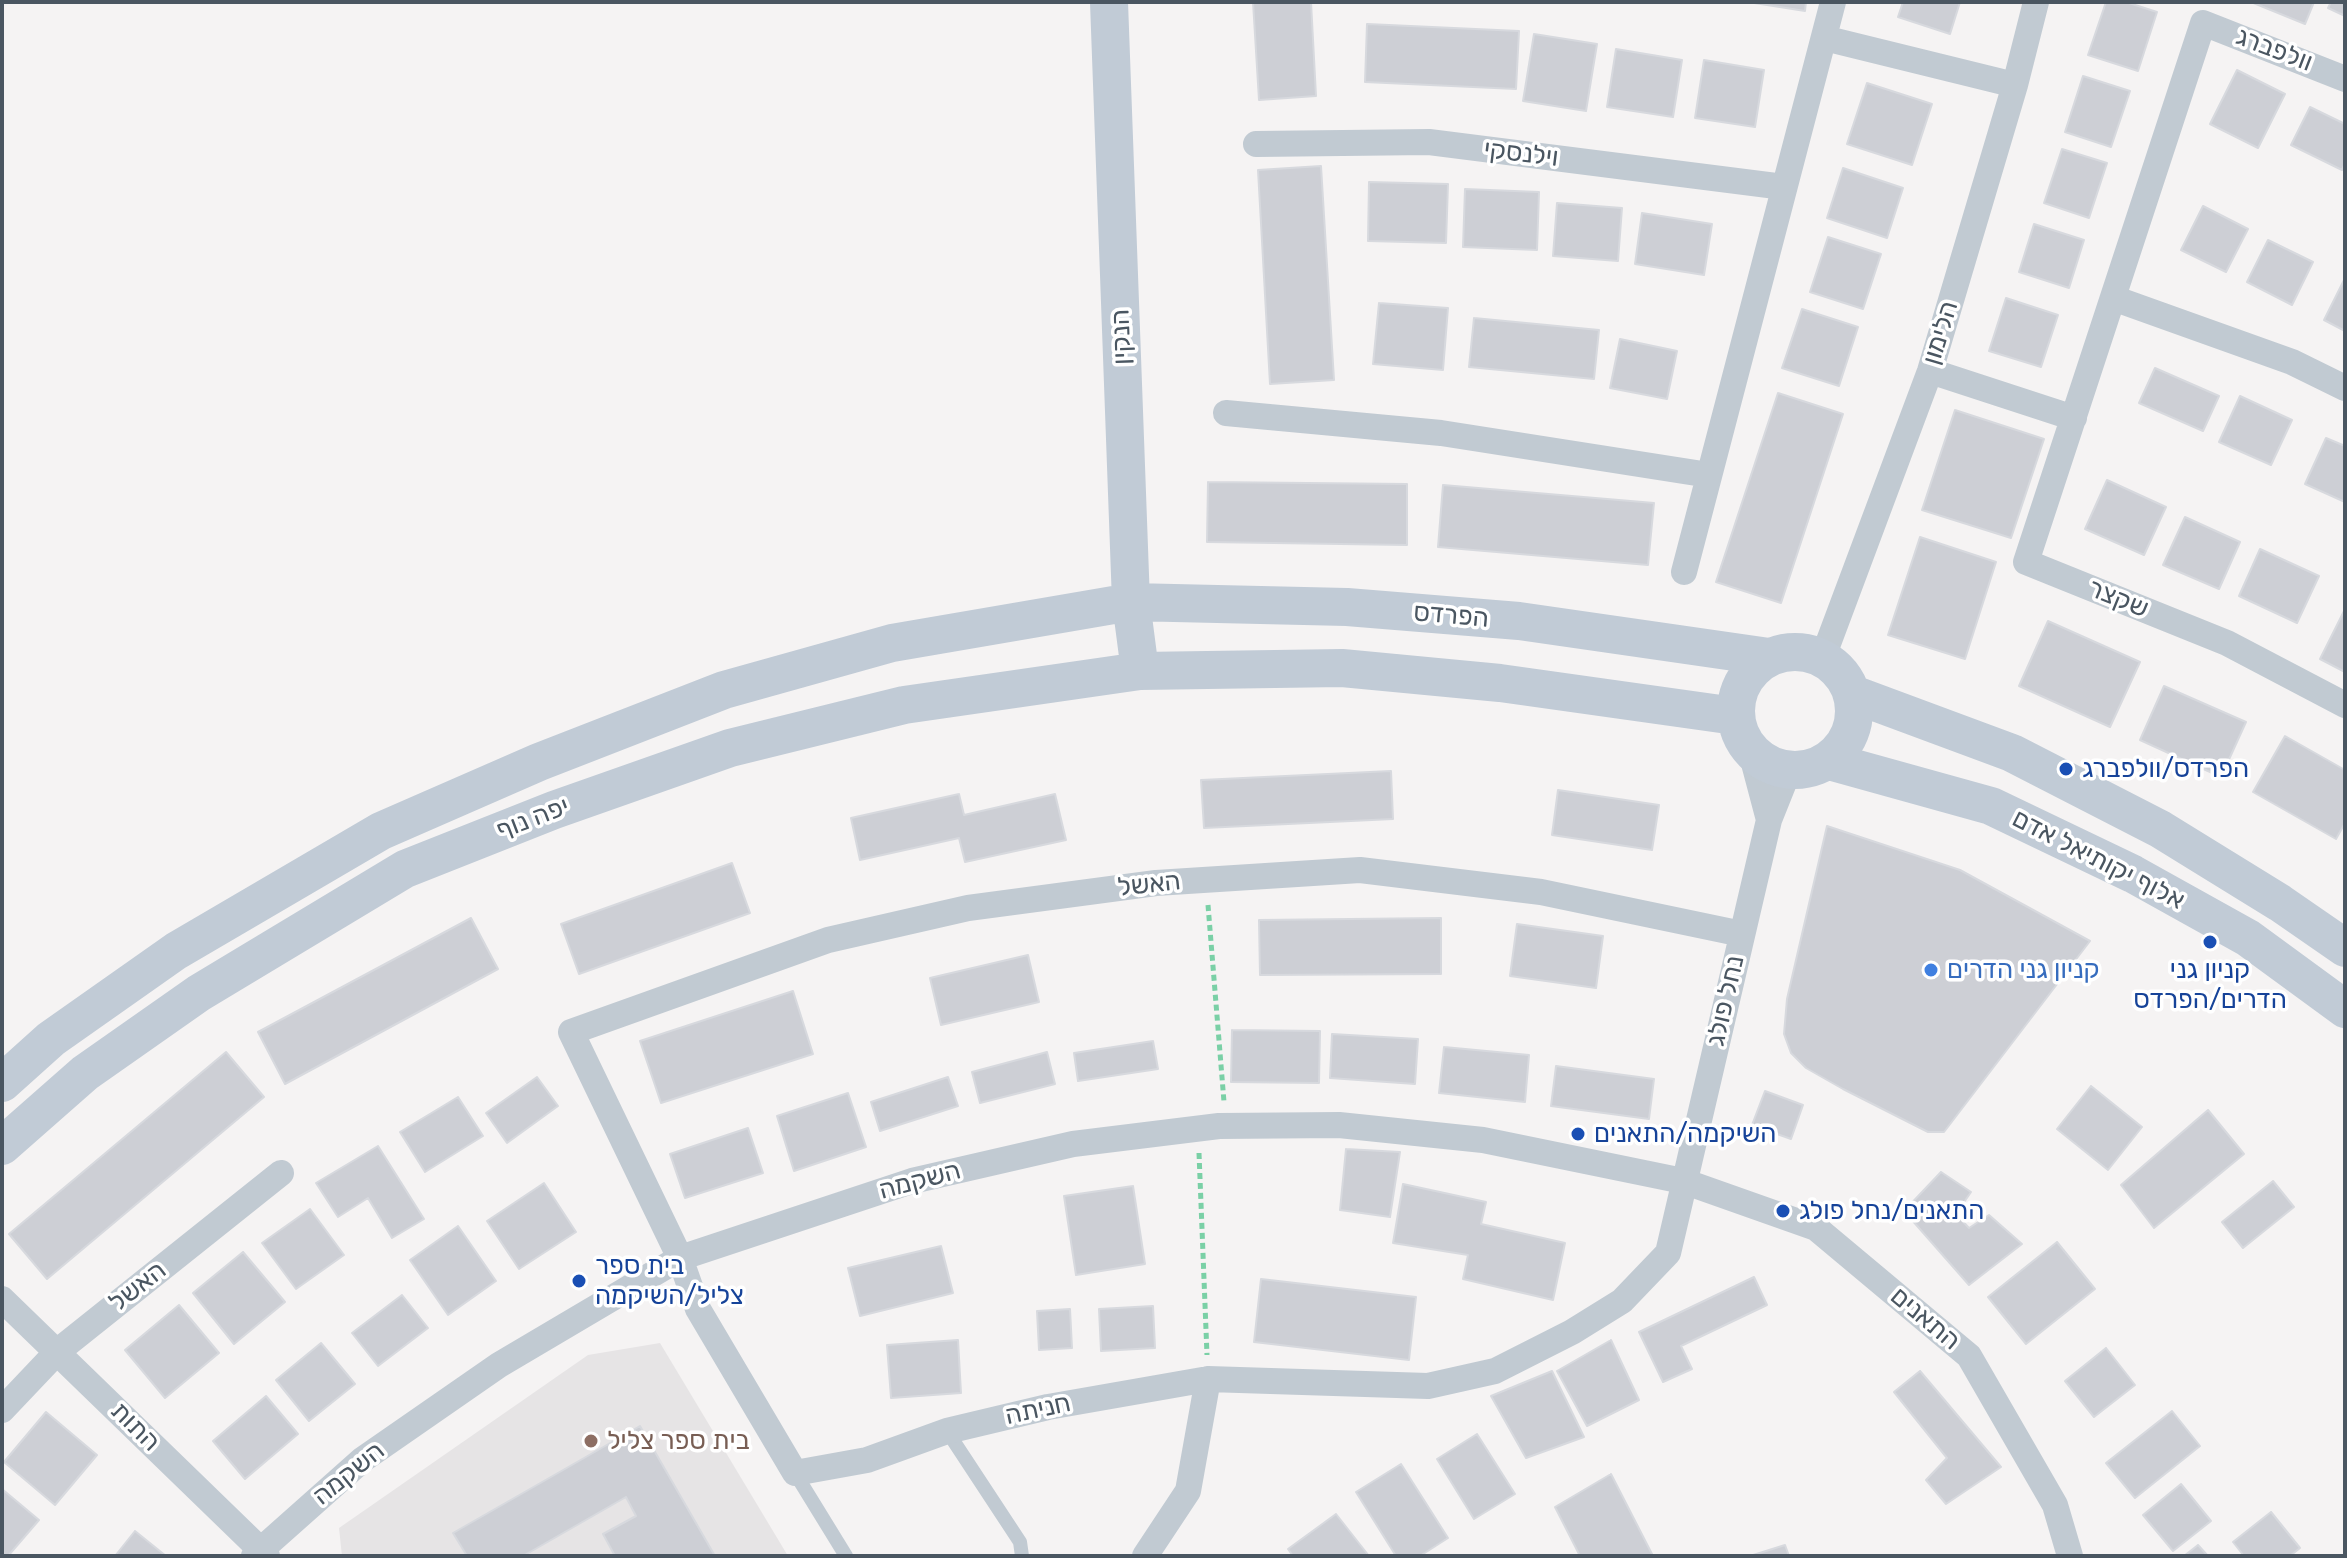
<!DOCTYPE html>
<meta charset="utf-8">
<style>
body{margin:0}
#map{position:relative;width:2347px;height:1558px;overflow:hidden;background:#f5f3f3;font-family:Rubik,sans-serif}
canvas{display:block}
.frame{position:absolute;inset:0;border:4px solid #4a5661;pointer-events:none}
</style>
<div id="map">
<canvas width="2347" height="1558"></canvas>
<div class="frame"></div>
</div>
<script>
const context = document.querySelector('canvas').getContext('2d');
context.lineJoin = 'round';
function fillPath(path, color) { context.fillStyle = color; context.fill(path, 'evenodd'); }
const toPath = rows => new Path2D(rows.map(r => 'M' + r).join(''));
function trace(path, color, width, dash) { context.strokeStyle = color; context.lineWidth = width; context.lineCap = dash ? 'butt' : 'round'; context.setLineDash(dash || []); context.stroke(path); }
function label(font, color, halo, rows, align = 'center') {
  context.font = font + ' Rubik,"Noto Sans Hebrew",sans-serif'; context.lineWidth = 7; context.setLineDash([]); context.textBaseline = 'middle'; context.strokeStyle = halo; context.fillStyle = color; for (const [text, x, y, turn = 0] of rows) {
    context.save(); context.translate(x, y); context.rotate((+turn || 0) * Math.PI / 180); context.textAlign = isNaN(turn) ? turn : align; if (halo) context.strokeText(text, 0, 0); context.fillText(text, 0, 0); context.restore();
  }
}
fillPath(toPath([
 [660,1343,788,1556,342,1556,339,1528,588,1355]
]), '#e6e4e5');
const building = toPath([
 [1253,2,1311,2,1316,96,1259,100,1253,2],
 [1748,2,1806,2,1805,11,1748,2],
 [1903,2,1960,2,1950,34,1898,17,1903,2],
 [2106,2,2126,2,2157,12,2138,71,2088,55,2106,2],
 [2251,2,2314,2,2305,24,2251,2],
 [2331,2,2345,2,2345,16,2328,8,2331,2],
 [1367,24,1519,31,1516,89,1365,82,1367,24],
 [1534,34,1597,44,1586,111,1523,101,1534,34],
 [1616,49,1682,60,1673,117,1607,107,1616,49],
 [1704,60,1764,70,1755,127,1695,118,1704,60],
 [2237,70,2285,94,2258,148,2210,124,2237,70],
 [2083,76,2130,91,2111,147,2065,132,2083,76],
 [1867,83,1932,104,1912,165,1847,144,1867,83],
 [2310,107,2345,124,2345,163,2342,170,2291,145,2310,107],
 [2062,149,2107,163,2089,218,2044,203,2062,149],
 [1321,166,1334,380,1270,384,1258,170,1321,166],
 [1843,168,1903,188,1887,238,1827,218,1843,168],
 [1369,182,1448,184,1446,243,1368,241,1369,182],
 [1465,189,1539,192,1537,250,1463,247,1465,189],
 [1557,203,1622,208,1618,261,1553,256,1557,203],
 [2203,206,2248,229,2226,272,2181,250,2203,206],
 [1642,213,1712,224,1704,275,1635,264,1642,213],
 [2034,224,2084,240,2069,288,2019,272,2034,224],
 [1828,237,1881,254,1863,309,1810,292,1828,237],
 [2268,240,2313,262,2292,305,2247,282,2268,240],
 [2345,278,2345,331,2324,320,2345,278],
 [2006,298,2058,315,2041,367,1989,351,2006,298],
 [1379,303,1448,308,1443,370,1373,364,1379,303],
 [1802,309,1858,327,1839,386,1782,368,1802,309],
 [1474,318,1599,330,1594,379,1469,367,1474,318],
 [1620,339,1677,351,1667,399,1610,388,1620,339],
 [2155,368,2219,396,2203,431,2139,403,2155,368],
 [1778,393,1843,414,1781,603,1716,582,1778,393],
 [2240,396,2292,420,2271,465,2219,442,2240,396],
 [1955,410,2044,439,2011,538,1922,510,1955,410],
 [2326,438,2345,446,2345,502,2305,484,2326,438],
 [2107,480,2166,507,2144,555,2085,529,2107,480],
 [1208,482,1407,484,1407,545,1207,542,1208,482],
 [1443,485,1654,503,1648,565,1438,547,1443,485],
 [2185,517,2240,542,2219,589,2163,565,2185,517],
 [1920,537,1996,562,1965,659,1888,635,1920,537],
 [2260,549,2319,576,2297,623,2239,596,2260,549],
 [2345,609,2345,672,2320,659,2345,609],
 [2048,621,2140,662,2110,727,2019,686,2048,621],
 [2164,686,2246,722,2221,777,2140,740,2164,686],
 [2285,736,2345,770,2345,823,2336,839,2253,792,2285,736],
 [1391,771,1393,819,1204,828,1201,780,1391,771],
 [1558,790,1659,805,1652,850,1552,835,1558,790],
 [959,794,964,815,1055,794,1066,840,965,862,959,838,860,860,851,818,959,794],
 [1827,826,1960,870,2090,941,1944,1132,1928,1132,1843,1089,1806,1068,1791,1053,1784,1034,1787,999,1827,826],
 [732,863,750,913,579,974,561,924,732,863],
 [471,918,498,969,285,1084,258,1032,471,918],
 [1441,918,1441,974,1260,975,1259,920,1441,918],
 [1517,924,1603,936,1596,988,1510,976,1517,924],
 [1028,955,1039,1002,941,1025,930,978,1028,955],
 [793,991,813,1054,661,1103,640,1041,793,991],
 [1232,1030,1320,1031,1319,1083,1231,1082,1232,1030],
 [1332,1034,1418,1039,1415,1084,1330,1078,1332,1034],
 [1153,1041,1158,1069,1078,1081,1074,1053,1153,1041],
 [1444,1047,1529,1055,1525,1102,1439,1093,1444,1047],
 [226,1052,264,1097,47,1279,9,1234,226,1052],
 [1047,1052,1055,1084,980,1103,972,1072,1047,1052],
 [1556,1066,1654,1079,1649,1119,1551,1106,1556,1066],
 [537,1077,558,1106,507,1143,486,1113,537,1077],
 [948,1077,958,1106,880,1131,871,1102,948,1077],
 [2091,1086,2142,1127,2108,1170,2057,1129,2091,1086],
 [1765,1091,1803,1105,1791,1139,1752,1125,1765,1091],
 [848,1093,866,1147,794,1171,777,1116,848,1093],
 [458,1097,483,1136,425,1172,400,1132,458,1097],
 [2208,1110,2244,1154,2154,1228,2121,1185,2208,1110],
 [748,1128,763,1173,685,1198,670,1154,748,1128],
 [378,1146,424,1219,392,1238,368,1198,338,1217,316,1183,378,1146],
 [1346,1149,1400,1152,1390,1217,1340,1210,1346,1149],
 [1941,1172,1971,1192,1956,1214,1969,1228,1989,1215,2022,1244,1969,1285,1904,1211,1941,1172],
 [2273,1181,2294,1207,2243,1248,2222,1222,2273,1181],
 [544,1183,576,1232,519,1269,487,1221,544,1183],
 [1403,1184,1486,1202,1481,1224,1565,1243,1553,1300,1463,1279,1468,1255,1393,1243,1403,1184],
 [1133,1186,1145,1264,1076,1275,1064,1196,1133,1186],
 [310,1209,344,1255,296,1289,262,1243,310,1209],
 [458,1226,496,1281,448,1315,410,1260,458,1226],
 [2057,1242,2095,1289,2026,1344,1988,1297,2057,1242],
 [941,1246,953,1293,860,1316,848,1268,941,1246],
 [243,1252,285,1302,234,1344,193,1293,243,1252],
 [1754,1277,1767,1305,1681,1346,1692,1369,1663,1382,1639,1332,1754,1277],
 [1261,1279,1416,1297,1409,1360,1254,1342,1261,1279],
 [402,1295,428,1328,378,1366,352,1333,402,1295],
 [179,1305,219,1353,165,1398,125,1350,179,1305],
 [1153,1306,1155,1348,1101,1351,1099,1309,1153,1306],
 [1070,1309,1072,1348,1039,1350,1037,1311,1070,1309],
 [958,1340,961,1393,891,1398,887,1345,958,1340],
 [1611,1340,1639,1400,1587,1426,1557,1371,1611,1340],
 [321,1343,355,1384,309,1421,276,1380,321,1343],
 [2106,1348,2135,1385,2094,1417,2065,1381,2106,1348],
 [1552,1371,1584,1437,1526,1458,1491,1396,1552,1371],
 [1920,1371,2001,1467,1946,1504,1926,1480,1947,1458,1894,1392,1920,1371],
 [266,1396,298,1434,245,1479,213,1441,266,1396],
 [2172,1411,2200,1446,2135,1498,2106,1463,2172,1411],
 [46,1412,97,1455,55,1505,4,1462,46,1412],
 [640,1426,715,1556,615,1556,603,1534,636,1516,626,1497,523,1556,467,1556,453,1533,640,1426],
 [1477,1434,1515,1494,1474,1519,1437,1459,1477,1434],
 [1401,1464,1448,1538,1420,1556,1396,1556,1356,1492,1401,1464],
 [1611,1474,1653,1556,1580,1556,1555,1507,1611,1474],
 [2181,1484,2211,1521,2173,1551,2143,1515,2181,1484],
 [2,1489,39,1520,8,1556,2,1556,2,1489],
 [2271,1512,2300,1548,2290,1556,2244,1556,2233,1542,2271,1512],
 [1336,1514,1369,1556,1293,1556,1288,1549,1336,1514],
 [135,1531,166,1556,115,1556,135,1531],
 [1785,1545,1789,1556,1750,1556,1785,1545],
 [2198,1545,2208,1556,2184,1556,2198,1545]
]);
fillPath(building, '#cdcfd5');
trace(building, '#d7d9de', 2);
trace(toPath([
 [1208,905,1224,1102],
 [1199,1153,1207,1355]
]), '#7ad0a6', 5, [6, 4]);
trace(toPath([
 [947,1431,1020,1542,1022,1556],
 [795,1473,846,1556]
]), '#c1cad2', 14);
trace(toPath([
 [1824,38,2015,85],
 [2345,79,2203,23,2026,562,2227,643,2345,705],
 [1256,144,1429,142,1784,187],
 [2113,298,2292,362,2345,388],
 [1930,371,2074,418],
 [1226,413,1441,433,1709,475],
 [1684,572,1833,2],
 [1823,657,1930,371,2015,85,2036,2],
 [1751,752,1769,820],
 [1742,934,1541,892,1360,870,1156,883,968,908,828,940,571,1032,680,1258,698,1309,795,1473,867,1460,947,1431,1048,1407,1208,1379,1428,1386,1495,1371,1572,1332,1622,1301,1668,1253,1769,820,1789,770],
 [2,1299,267,1556],
 [2,1410,58,1351,281,1173],
 [254,1556,362,1460,499,1365,680,1258,912,1181,1073,1144,1219,1126,1339,1125,1483,1140,1683,1181,1816,1228,1969,1356,2055,1505,2070,1556],
 [1145,1556,1188,1491,1208,1379]
]), '#c1cad2', 26);
trace(toPath([
 [1109,2,1131,602,1140,671],
 '1736 711a59 59 0 1 1 118 0a59 59 0 1 1-118 0Z',
 [1853,694,2012,753,2160,829,2280,903,2345,948],
 [1829,761,1991,806,2133,874,2248,938,2345,1009],
 [2,1083,51,1039,176,951,381,831,539,762,724,690,892,643,1131,602,1347,607,1519,621,1769,657],
 [2,1146,85,1073,199,993,405,869,554,810,730,748,904,705,1140,671,1342,668,1500,683,1735,716]
]), '#c1cbd6', 38);
for (const [x, y, r, color] of [
 [2066,769,8,"#1a4fb4"],
 [2210,942,8,"#1a4fb4"],
 [1931,970,8,"#3f7fe0"],
 [1578,1134,8,"#1a4fb4"],
 [1783,1211,8,"#1a4fb4"],
 [579,1281,8,"#1a4fb4"],
 [591,1441,8,"#8d6e63"]
]) { const dot = new Path2D(); dot.arc(x, y, r, 0, 2 * Math.PI); context.fillStyle = color; context.fill(dot); trace(dot, '#fff', 3); }
label('26px', '#4a5661', '#fff', [
 ["וולפברג",2274,50,21],
 ["וילנסקי",1521,154,7],
 ["הלימון",1941,333,-73],
 ["הנקין",1122,337,-92],
 ["שקצר",2118,599,22],
 ["הפרדס",1451,616,5],
 ["יפה נוף",533,819,-21],
 ["אלוף יקותיאל אדם",2098,860,27],
 ["האשל",1149,885,-6],
 ["נחל פולג",1726,1001,-77],
 ["השקמה",920,1181,-15],
 ["האשל",138,1287,-38],
 ["התאנים",1925,1319,40],
 ["חניתה",1038,1410,-12],
 ["התות",135,1427,45],
 ["השקמה",349,1474,-39]
]);
label('26px', '#164399', '#fff', [
 ["הפרדס/וולפברג",2082,769],
 ["קניון גני",2210,970,"center"],
 ["הדרים/הפרדס",2210,1000,"center"],
 ["השיקמה/התאנים",1594,1134],
 ["התאנים/נחל פולג",1799,1211],
 ["בית ספר",595,1266],
 ["צליל/השיקמה",595,1296]
], 'left');
label('26px', '#366cbe', '#fff', [
 ["קניון גני הדרים",1947,970]
], 'left');
label('26px', '#785e54', '#fff', [
 ["בית ספר צליל",607,1441]
], 'left');
</script>
